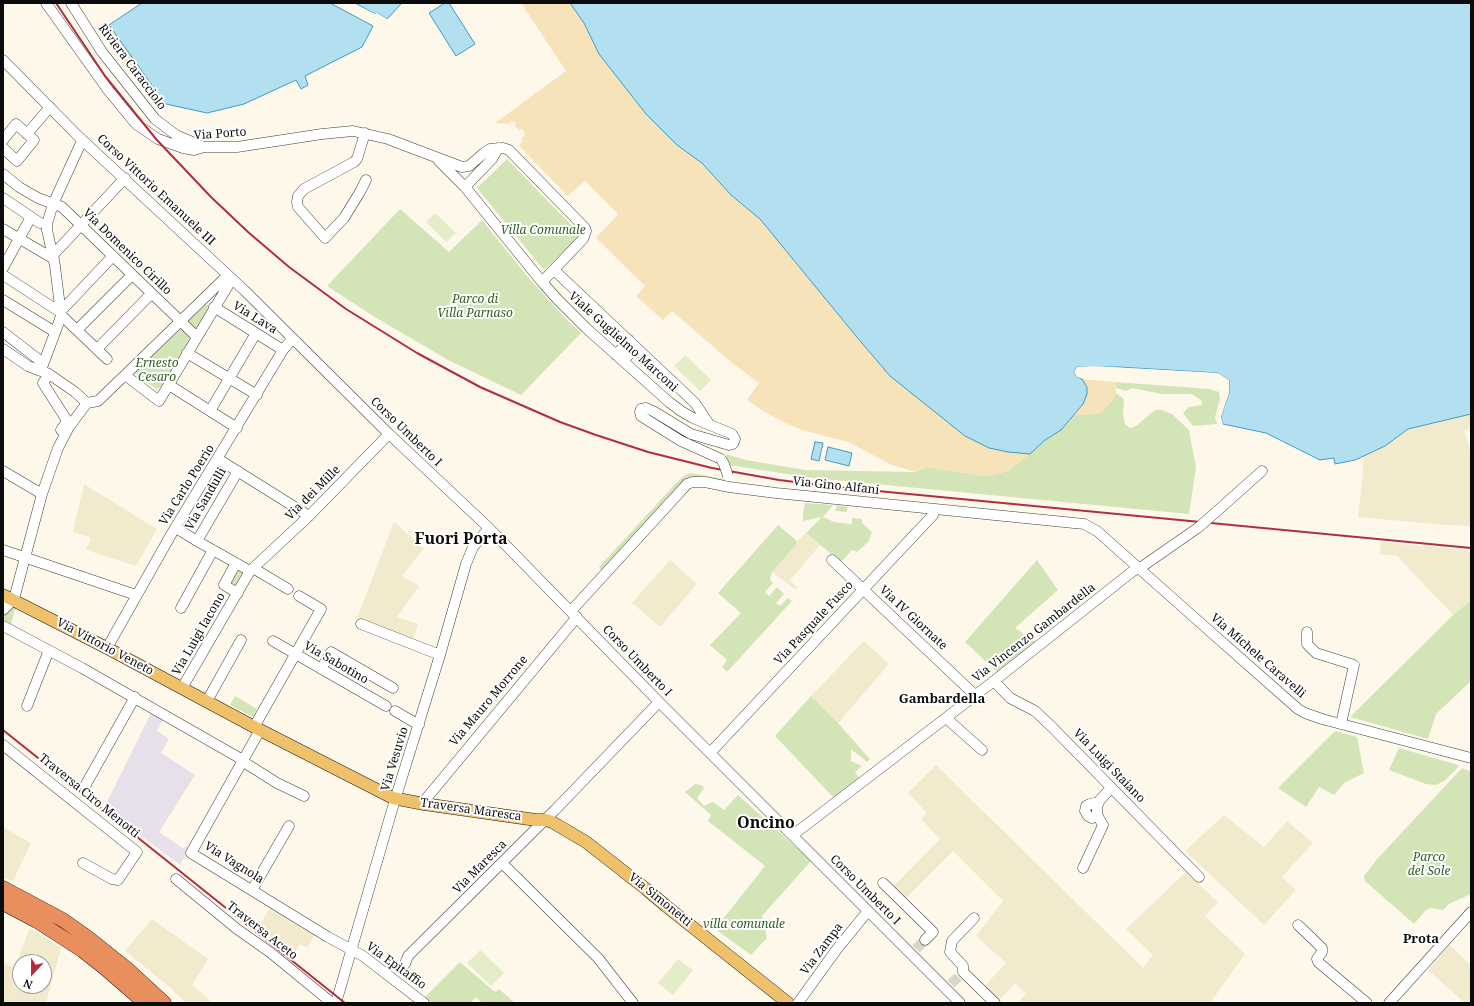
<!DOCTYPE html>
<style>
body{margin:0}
#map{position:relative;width:1474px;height:1006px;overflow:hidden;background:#fef8eb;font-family:"Noto Serif",serif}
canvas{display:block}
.frame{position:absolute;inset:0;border:4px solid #0b0b0b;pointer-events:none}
.north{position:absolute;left:12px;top:954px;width:40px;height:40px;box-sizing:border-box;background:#fff;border:1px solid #9d9d9d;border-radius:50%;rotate:202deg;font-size:11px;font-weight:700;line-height:16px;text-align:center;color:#0b0b0b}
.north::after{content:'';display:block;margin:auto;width:14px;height:18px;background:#b02e41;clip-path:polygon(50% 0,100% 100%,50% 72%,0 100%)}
</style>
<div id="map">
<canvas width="1474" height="1006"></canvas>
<div class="frame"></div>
<div class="north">N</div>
</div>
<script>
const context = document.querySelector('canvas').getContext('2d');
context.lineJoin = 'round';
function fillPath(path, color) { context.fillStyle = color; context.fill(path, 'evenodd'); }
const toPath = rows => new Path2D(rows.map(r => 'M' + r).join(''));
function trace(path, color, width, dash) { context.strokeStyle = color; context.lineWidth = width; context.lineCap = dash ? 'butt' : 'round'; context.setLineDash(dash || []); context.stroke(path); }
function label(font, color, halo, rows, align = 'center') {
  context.font = font + ' "Noto Serif",serif'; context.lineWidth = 4; context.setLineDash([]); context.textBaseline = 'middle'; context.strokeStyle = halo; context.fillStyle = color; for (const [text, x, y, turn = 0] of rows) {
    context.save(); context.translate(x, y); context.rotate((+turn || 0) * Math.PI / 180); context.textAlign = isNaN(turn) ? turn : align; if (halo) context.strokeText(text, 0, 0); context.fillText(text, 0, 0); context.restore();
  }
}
fillPath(toPath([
 [152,711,164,718,157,731,169,739,161,753,195,775,159,832,184,849,185,846,190,848,180,865,104,808]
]), '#e7e0ea');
fillPath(toPath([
 [1471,414,1471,428,1464,431,1471,452,1471,526,1445,525,1358,517,1363,473,1363,456,1385,446,1408,429],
 [84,484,157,529,136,566,86,550,91,538,73,532],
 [394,522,424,548,402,576,419,586,397,617,418,624,413,639,357,618],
 [806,533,820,545,790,580,798,588,796,590,772,572,796,545,797,541],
 [1381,542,1471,551,1471,600,1453,615,1397,556,1380,554],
 [670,560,697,584,660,627,632,603],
 [864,641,889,664,838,723,811,696],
 [936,765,1143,968,1153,955,1126,929,1186,872,1218,902,1205,916,1245,954,1210,1003,1017,1003,1026,994,1015,983,998,1002,983,988,1006,963,976,936,1003,901,953,851,905,899,893,887,940,839,921,819,927,813,908,793],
 [1224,815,1264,847,1287,821,1313,843,1282,877,1296,890,1264,925,1185,851],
 [3,827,31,843,13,881,3,878],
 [271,906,316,933,307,948,300,944,294,954,258,928],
 [152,919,208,959,192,985,213,1003,186,1003,166,984,125,951],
 [30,928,61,948,46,1003,3,1003,3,963,14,968],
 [20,962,44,962,44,986,20,986],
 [1449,944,1471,966,1471,1003,1465,1003,1428,970]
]), '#f1eacd');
fillPath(toPath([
 [507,159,580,234,579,237,544,270,543,269,477,188],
 [400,209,449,252,482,220,527,276,566,319,581,333,521,395,448,360,373,316,327,286],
 [206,304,210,307,196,330,187,322,187,321],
 [182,329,191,337,191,340,163,386,157,389,137,376,136,371,180,330],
 [1115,382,1210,389,1219,392,1220,399,1215,417,1217,424,1193,426,1183,413,1189,407,1202,405,1202,401,1192,394,1162,394,1132,388,1126,391,1116,388],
 [1116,393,1124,399,1123,413,1125,424,1130,428,1136,426,1155,410,1162,410,1172,414,1189,430,1196,467,1189,514,813,478,729,465,726,454,746,460,805,470,916,472,927,467,986,476,1008,471,1045,440,1059,431,1074,415,1086,415,1111,402],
 [690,473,729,480,729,487,693,482,602,571,599,567,677,482,685,475],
 [805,503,833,505,823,517,834,522,852,524,852,518,862,519,862,523,872,532,869,541,857,552,852,550,841,562,806,533,822,517,803,521,803,512],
 [837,505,847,507,847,512,835,511],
 [778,525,797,541,796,545,772,572,770,580,773,583,765,592,769,596,777,587,784,594,776,603,780,606,788,598,792,601,727,672,722,667,727,660,710,645,741,613,718,593],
 [1037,560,1058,590,1015,628,1036,642,997,672,965,642],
 [238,568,245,571,237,586,230,582],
 [1471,600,1471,681,1436,714,1428,739,1350,717,1453,615],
 [14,605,16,606,10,628,3,624,3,614],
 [235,696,257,709,253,717,230,705],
 [811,696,838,723,870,759,867,762,851,749,851,761,862,766,855,772,859,778,834,798,775,736],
 [1335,731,1357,737,1364,773,1344,783,1334,795,1319,787,1306,807,1278,788],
 [1399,748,1458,765,1458,767,1444,781,1436,785,1426,784,1389,770],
 [1462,768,1471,772,1471,894,1449,904,1443,910,1431,908,1426,910,1414,924,1365,881,1364,876,1378,858],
 [695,784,701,785,704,788,697,798,704,806,713,802,724,810,738,795,811,861,762,916,767,938,751,955,715,929,765,866,708,821,711,815,685,792],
 [460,962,495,992,499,989,515,1003,482,1003,476,997,471,1003,431,1003,424,998]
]), '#d3e5b7');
fillPath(toPath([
 [521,3,570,3,584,23,599,54,646,114,677,145,702,163,731,195,760,219,856,336,890,376,1008,452,1030,454,1008,471,986,476,928,467,916,472,892,465,848,442,802,430,783,422,763,411,747,400,759,383,732,363,672,311,663,320,636,296,645,286,596,238,618,214,585,181,568,196,519,146,522,142,522,137,525,136,523,129,519,130,515,126,516,123,511,121,510,124,495,123,566,71],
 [109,25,154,88,152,92,133,78,100,33],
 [1082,379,1115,382,1116,393,1111,402,1102,413,1086,415,1074,415,1083,404,1087,387]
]), '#f6e3ba');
fillPath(toPath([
 [435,213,456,233,446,242,426,222],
 [685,355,711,380,700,391,674,366],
 [480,950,504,973,491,986,467,963],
 [678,959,693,970,673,995,658,983]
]), '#e4edc8');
const water = toPath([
 [142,3,330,3,373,26,362,47,305,76,308,85,301,89,296,80,244,104,207,113,166,104,152,92,154,88,109,25,142,3],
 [355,3,402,3,387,19,377,13,375,14,355,3],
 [445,3,449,3,475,44,456,56,429,13,445,3],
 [570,3,1471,3,1471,414,1408,429,1385,446,1355,460,1335,464,1334,458,1320,460,1266,433,1223,424,1221,417,1229,393,1229,380,1218,373,1118,367,1077,367,1074,372,1077,377,1082,379,1087,387,1087,394,1083,404,1061,430,1045,440,1030,454,1008,452,989,448,965,436,890,376,856,336,760,219,731,195,702,163,677,145,646,114,599,54,584,23,570,3],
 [815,442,823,443,819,461,811,459,815,442],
 [828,447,852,453,849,466,825,460,828,447]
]);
fillPath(water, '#b3e0f1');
trace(water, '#409bc2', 1);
fillPath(toPath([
 [353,3,375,14,377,13,387,19,386,20,377,15,374,16],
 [1093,366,1218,373,1229,380,1229,393,1221,417,1223,424,1221,424,1219,417,1227,393,1227,381,1217,375,1118,369,1093,368,1078,369,1077,372,1079,376,1083,377,1085,379,1077,377,1074,372,1077,367]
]), '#fef8eb');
trace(toPath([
 [916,949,925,940],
 [951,984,960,975]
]), '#dad4c9', 10, [10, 5]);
const minor = toPath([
 [46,3,108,90,136,124,158,139,183,148,194,150,204,147,237,147,322,134,353,131,388,139,462,167,469,166,484,153,490,149,503,148,509,150,585,228,586,231,583,239,542,282],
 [71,3,102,52,155,119,176,135,202,146],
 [3,60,79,137,244,290,389,434,489,528,659,702,960,1003],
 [365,133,357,159,354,162,304,189,298,196,297,202,298,207,325,238,344,218,360,192,366,180],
 [27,134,50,107],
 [3,140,16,124,34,140,17,161,3,148],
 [439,161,465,187,542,282,558,300,586,328,669,402,681,411,693,418,732,434,735,439,733,444,729,445,691,434,653,411,646,408,641,409,640,412,641,416,681,441,721,459],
 [3,174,19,187,38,198,62,207,197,337],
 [465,187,492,159,498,148],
 [3,198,40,223],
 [3,229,54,259],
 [53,255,125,178],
 [3,268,31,217],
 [554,270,695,403,709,424],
 [3,275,60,312,113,256],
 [228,275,125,375,159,401,232,279],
 [3,300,55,332],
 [214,307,283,350],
 [61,315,107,359],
 [77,330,132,275],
 [3,332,43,363],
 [3,349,28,366,49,374,75,392,87,403],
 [97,349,151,294],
 [187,353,257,395],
 [616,355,629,340],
 [623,361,636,347],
 [41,370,59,322,61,315,55,266,47,230,47,224,53,204,80,145,83,141],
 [49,374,43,383,66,419,66,423,61,430],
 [169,385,237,428],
 [87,403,98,401,125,375],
 [210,411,256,333],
 [218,459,309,516],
 [3,471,42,494],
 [1216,512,1262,471],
 [176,528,197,541,250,571],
 [197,541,238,471],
 [3,550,136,595],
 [832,560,976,696],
 [236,563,224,585,238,593],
 [253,568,288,589],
 [181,608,213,550],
 [3,610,14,599,42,494,58,448,69,427,87,403],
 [571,611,679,493,687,484,693,482,705,482,729,487,776,493,1084,524,1097,531,1205,627,1298,709,1305,713,1322,719,1471,758],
 [361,624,440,655],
 [3,626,82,668,243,760],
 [1307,632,1307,644,1316,653,1354,665,1341,724],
 [273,641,386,706],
 [107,648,172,533,283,350,292,339],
 [321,669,331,652,393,688],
 [994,681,1010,698,1035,711,1052,727,1199,877],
 [182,688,250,571,309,516,389,434],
 [207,701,241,640],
 [27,706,49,650],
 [395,711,419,725],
 [946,718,982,750],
 [254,727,321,609,299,596],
 [260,730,191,853,328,937,363,956,424,1003],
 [3,745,137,852,118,880,112,879,83,863],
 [710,753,933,515,934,509],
 [242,761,277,783,304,796],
 [85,786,135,697],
 [424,804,425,800,577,617],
 [1098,816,1092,818,1088,816,1085,811,1086,806,1090,804,1099,802],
 [793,835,994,681,1133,571,1143,566,1199,527],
 [502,863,598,958,633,1003],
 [1083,868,1103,825,1097,815,1097,806,1100,800,1111,788],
 [176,879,237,929,271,953,332,1003],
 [883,883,933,932,925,940],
 [252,890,289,826],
 [974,918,952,941,950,952,963,966,963,972,995,1003],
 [1298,925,1322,948,1322,952,1317,959,1318,962,1367,1003],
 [405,964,408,956,555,810,659,702],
 [336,1003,394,803,440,655,466,564,473,547,489,528],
 [798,1003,837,949,868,911],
 [1389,1003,1471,912]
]);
const major = toPath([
 [3,595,107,648,260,730,393,798,424,804,536,820,546,820,552,822,586,842,646,889,666,906,788,1003]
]);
const highway = toPath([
 [3,888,63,920,87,937,126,968,164,1003],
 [3,903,37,921,82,950,105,968,145,1003]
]);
trace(minor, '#3e3e3e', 11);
trace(major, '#1c1c1c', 13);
trace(highway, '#1c1c1c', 15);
trace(minor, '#fff', 10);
trace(major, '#eec16a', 12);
trace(highway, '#e98f5d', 14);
trace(toPath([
 [56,3,105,76,156,139,211,197,248,232,289,267,346,309,417,353,480,387,560,422,596,435,648,452,712,468,779,480,836,487,1471,548],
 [3,730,345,1003]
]), '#b02e41', 2);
const minorBridge = toPath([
 [721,459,724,464,728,476],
 [1199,527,1216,512]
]);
trace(minorBridge, '#3e3e3e', 11, []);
trace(minorBridge, '#fff', 10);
label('12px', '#0b0b0b', '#fff', [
 ["Riviera Caracciolo",132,67,53],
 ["Via Porto",220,134,-4],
 ["Corso Vittorio Emanuele III",156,190,43],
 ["Via Domenico Cirillo",127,252,44],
 ["Via Lava",255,318,32],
 ["Viale Guglielmo Marconi",623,342,42],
 ["Corso Umberto I",406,432,44],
 ["Via Carlo Poerio",187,485,-58],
 ["Via Gino Alfani",836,486,6],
 ["Via dei Mille",313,493,-45],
 ["Via Sandulli",206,499,-60],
 ["Via IV Giornate",913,618,43],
 ["Via Pasquale Fusco",814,623,-47],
 ["Via Vincenzo Gambardella",1034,633,-38],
 ["Via Luigi Iacono",199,634,-60],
 ["Via Vittorio Veneto",105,647,28],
 ["Via Michele Caravelli",1258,656,41],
 ["Corso Umberto I",637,661,46],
 ["Via Sabotino",336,663,30],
 ["Via Mauro Morrone",489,701,-50],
 ["Via Vesuvio",395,759,-73],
 ["Via Luigi Staiano",1109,766,46],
 ["Traversa Ciro Menotti",89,796,39],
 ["Traversa Maresca",471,810,8],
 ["Via Vagnola",234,863,32],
 ["Via Maresca",480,867,-45],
 ["Corso Umberto I",865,890,45],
 ["Via Simonetti",660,900,39],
 ["Traversa Aceto",262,931,38],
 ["Via Zampa",822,949,-53],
 ["Via Epitaffio",396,966,36]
]);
label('italic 12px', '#335d21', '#fff', [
 ["Villa Comunale",543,231],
 ["Parco di",475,300],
 ["Villa Parnaso",475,314],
 ["Ernesto",157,364],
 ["Cesaro",157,378],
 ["Parco",1429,858],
 ["del Sole",1429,872],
 ["villa comunale",744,925]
]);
label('bold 13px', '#0b0b0b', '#fff', [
 ["Gambardella",942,699],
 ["Prota",1421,939]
]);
label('bold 16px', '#0b0b0b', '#fff', [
 ["Fuori Porta",461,539],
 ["Oncino",766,823]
]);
</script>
